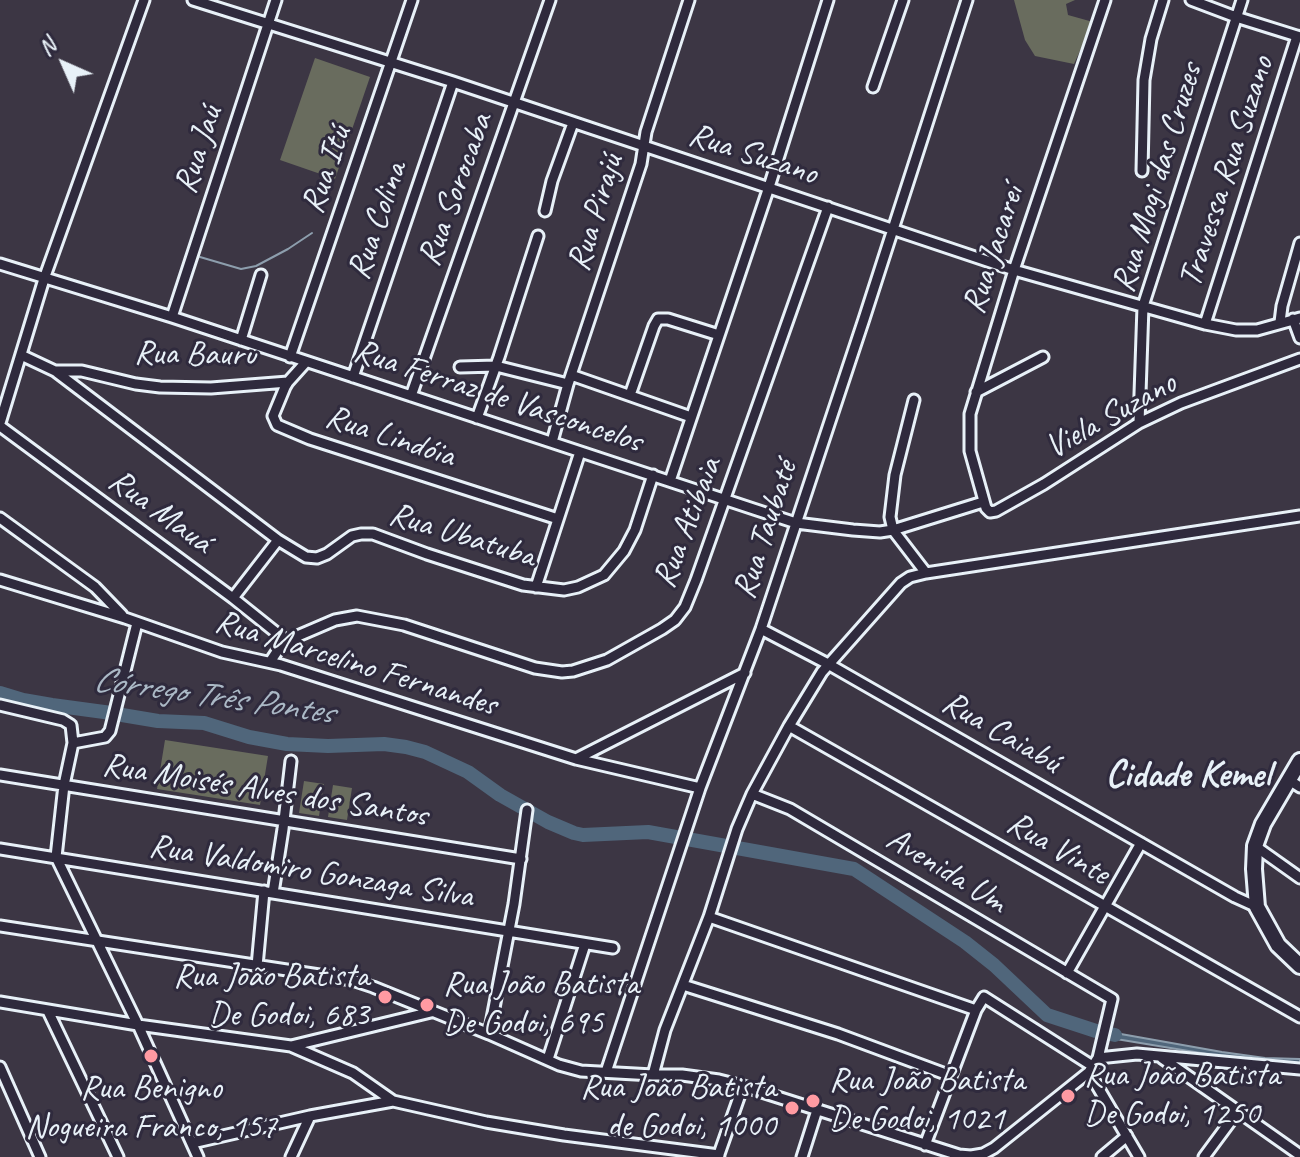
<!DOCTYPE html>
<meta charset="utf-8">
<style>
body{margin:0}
#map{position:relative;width:1300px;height:1157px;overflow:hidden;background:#3c3644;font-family:Caveat,sans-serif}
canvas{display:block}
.north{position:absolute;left:24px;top:24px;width:80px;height:80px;-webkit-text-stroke:6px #2f2a3d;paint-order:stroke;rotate:315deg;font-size:22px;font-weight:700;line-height:32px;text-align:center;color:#e8f1f8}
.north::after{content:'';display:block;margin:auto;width:28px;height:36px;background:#e8f1f8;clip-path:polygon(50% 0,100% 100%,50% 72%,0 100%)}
</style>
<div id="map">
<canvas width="1300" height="1157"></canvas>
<div class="north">N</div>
</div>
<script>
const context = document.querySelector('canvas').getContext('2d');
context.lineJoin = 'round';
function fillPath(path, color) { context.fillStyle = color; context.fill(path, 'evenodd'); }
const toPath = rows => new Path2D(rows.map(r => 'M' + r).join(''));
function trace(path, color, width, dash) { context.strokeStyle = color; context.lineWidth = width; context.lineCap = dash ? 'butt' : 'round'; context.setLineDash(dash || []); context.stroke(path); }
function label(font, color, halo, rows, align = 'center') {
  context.font = font + ' Caveat,sans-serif'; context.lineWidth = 6; context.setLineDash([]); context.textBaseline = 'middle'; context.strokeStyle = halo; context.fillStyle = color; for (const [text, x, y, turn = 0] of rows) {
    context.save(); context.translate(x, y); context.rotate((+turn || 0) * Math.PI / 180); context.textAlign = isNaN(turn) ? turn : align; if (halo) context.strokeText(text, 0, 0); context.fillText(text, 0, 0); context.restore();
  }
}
fillPath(toPath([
 [1014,0,1075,0,1066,4,1068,15,1093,22,1074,64,1035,56,1025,40],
 [315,58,370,77,335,179,280,160],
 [165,740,268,756,260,805,157,789],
 [304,781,324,784,319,816,299,813],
 [333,785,352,788,347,820,328,817]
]), '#696c5e');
const water = toPath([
 [1104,1031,1222,1052,1265,1058,1300,1059,1300,1063,1237,1059,1104,1037,1104,1031]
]);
fillPath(water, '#50667b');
trace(water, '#8d9ead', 2);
trace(toPath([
 [200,257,241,269,256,266,288,249,312,233]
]), '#8d9ead', 2);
trace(toPath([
 [0,693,23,700,52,705,104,712,158,721,204,723,249,737,287,744,328,746,384,744,406,747,425,752,468,772,500,795,548,822,574,833,583,835,648,832,854,869,965,942,994,965,1047,1015,1096,1031,1115,1035]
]), '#50667b', 14);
const street = toPath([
 [193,0,453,82,1014,270,1205,324,1236,330,1257,330,1300,318],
 [1105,0,1014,270,970,414,970,451,986,508,990,512,996,511,1044,484,1139,423,1181,403,1300,359],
 [1191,0,1236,17,1300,37],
 [873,87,903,0],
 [1142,171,1144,80,1151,39,1163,0],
 [545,211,552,181,573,123],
 [0,264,172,317,796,523,853,530,880,532,893,530,983,502],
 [172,317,276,0],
 [1293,319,1300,338],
 [1280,322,1282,306,1300,243],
 [1205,324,1297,36],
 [241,340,261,275],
 [21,355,55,371,278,540,306,557,317,558,327,554,352,536,361,534,373,534,427,554,523,585,564,590,578,587,604,575,624,551,635,530,653,475],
 [290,357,412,0],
 [306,362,288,382,285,387,273,416,277,425,310,439,558,519],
 [460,367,496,366,568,384],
 [55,371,82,371,136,384,160,387,211,388,288,382],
 [571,375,691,417],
 [353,377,453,82],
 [976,392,1043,357],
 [630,395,654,326,658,319,668,319,719,335],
 [411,396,550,0],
 [914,400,895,475,890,517,893,530,926,573],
 [477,418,499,357,538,236],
 [0,423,44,279,144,0],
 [1139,423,1143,306,1242,0],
 [0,426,233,598,288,642],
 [552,442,568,384,641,164,646,132,689,0],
 [670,481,769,187,828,0],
 [0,518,95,587,122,615],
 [0,580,125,618,222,652,281,665,576,759,700,788],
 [536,587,580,452],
 [233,598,278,540],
 [761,629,828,664,1235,897,1257,907],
 [270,662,278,650,300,635,335,620,357,616,404,625,535,668,562,672,573,671,607,660,662,629,675,620,685,607,696,580,828,207],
 [0,705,63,720,71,725,73,743,64,785,56,857,138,1025,198,1157],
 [789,726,1300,1017],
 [73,743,105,737,110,731,137,623],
 [576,759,745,673],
 [0,775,521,859],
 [1289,780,1300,787],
 [1255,846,1300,878],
 [0,849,613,948],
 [273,893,283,829,291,761],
 [709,917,976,1010],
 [0,926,352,980,373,987,489,1034,559,1065,581,1071,653,1075,682,1075,719,1080,743,1086,959,1155,971,1156,983,1154,994,1148,1089,1072,1098,1058,1112,999,790,809,752,794],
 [257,966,264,891],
 [1067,973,1141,843],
 [683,985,838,1034,951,1076],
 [0,1002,138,1025,291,1046,353,1073,393,1101,486,1122,564,1135,719,1155],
 [48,1011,118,1157],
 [489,1034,514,904,527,810],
 [291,1046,431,1012],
 [1098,1058,1137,1054,1300,1069],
 [1162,1058,1300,1155],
 [548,1059,585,944],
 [0,1067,40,1157],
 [606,1072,700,788,761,629,864,319,967,0],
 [1089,1072,1139,1157],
 [653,1075,665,1030,709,917,737,829,752,794,789,726,822,672,901,583,910,577,926,573,1300,516],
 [192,1143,310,1116,393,1101],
 [925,1145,976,1010,984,997,1094,1067],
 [291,1157,310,1116],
 [718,1157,743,1086],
 [802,1157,817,1110],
 [1102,1157,1127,1136],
 [1204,1157,1238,1111]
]);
const secondary = toPath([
 [1300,761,1263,824,1255,846,1254,869,1257,907,1278,945,1300,966]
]);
trace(street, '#e8f1f8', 15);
trace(secondary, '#e8f1f8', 20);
trace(street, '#2f2a3d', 9);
trace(secondary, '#2f2a3d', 14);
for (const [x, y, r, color] of [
 [385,997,8,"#ff9aa2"],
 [427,1005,8,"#ff9aa2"],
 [151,1056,8,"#ff9aa2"],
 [1068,1096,8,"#ff9aa2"],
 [813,1101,8,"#ff9aa2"],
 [792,1108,8,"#ff9aa2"]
]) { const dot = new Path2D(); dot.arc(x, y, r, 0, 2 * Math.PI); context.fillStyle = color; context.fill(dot); trace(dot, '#2f2a3d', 3); }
label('34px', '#e8f1f8', '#2f2a3d', [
 ["Rua Jaú",199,150,-72],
 ["Rua Suzano",753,155,18],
 ["Rua Itú",327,170,-71],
 ["Travessa Rua Suzano",1227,172,-72],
 ["Rua Mogi das Cruzes",1158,178,-73],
 ["Rua Sorocaba",456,190,-70],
 ["Rua Pirajú",596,213,-73],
 ["Rua Colina",378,221,-71],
 ["Rua Jacareí",994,250,-72],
 ["Rua Bauru",195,355,1],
 ["Rua Ferraz de Vasconcelos",498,397,18],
 ["Viela Suzano",1111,416,-29],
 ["Rua Lindóia",390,437,18],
 ["Rua Mauá",160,512,36],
 ["Rua Atibaia",688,523,-69],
 ["Rua Taubaté",766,530,-72],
 ["Rua Ubatuba",462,536,17],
 ["Rua Marcelino Fernandes",356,664,17],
 ["Rua Caiabú",1001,733,30],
 ["Rua Moisés Alves dos Santos",265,791,9],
 ["Rua Vinte",1058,849,30],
 ["Avenida Um",946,871,31],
 ["Rua Valdomiro Gonzaga Silva",311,872,9]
]);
label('34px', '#e8f1f8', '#2f2a3d', [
 ["Rua João Batista",369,977,"right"],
 ["De Godoi, 683",369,1016,"right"],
 ["Rua João Batista",443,985],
 ["De Godoi, 695",443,1024],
 ["Rua João Batista",1084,1076],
 ["De Godoi, 1250",1084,1115],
 ["Rua João Batista",829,1081],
 ["De Godoi, 1021",829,1120],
 ["Rua João Batista",776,1088,"right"],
 ["de Godoi, 1000",776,1127,"right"],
 ["Rua Benigno",151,1089,"center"],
 ["Nogueira Franco, 157",151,1128,"center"]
], 'left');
label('italic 36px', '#abb9c6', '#2f2a3d', [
 ["Córrego Três Pontes",213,697,8]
]);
label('bold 38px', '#e8f1f8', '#2f2a3d', [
 ["Cidade Kemel",1188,776]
]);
</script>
